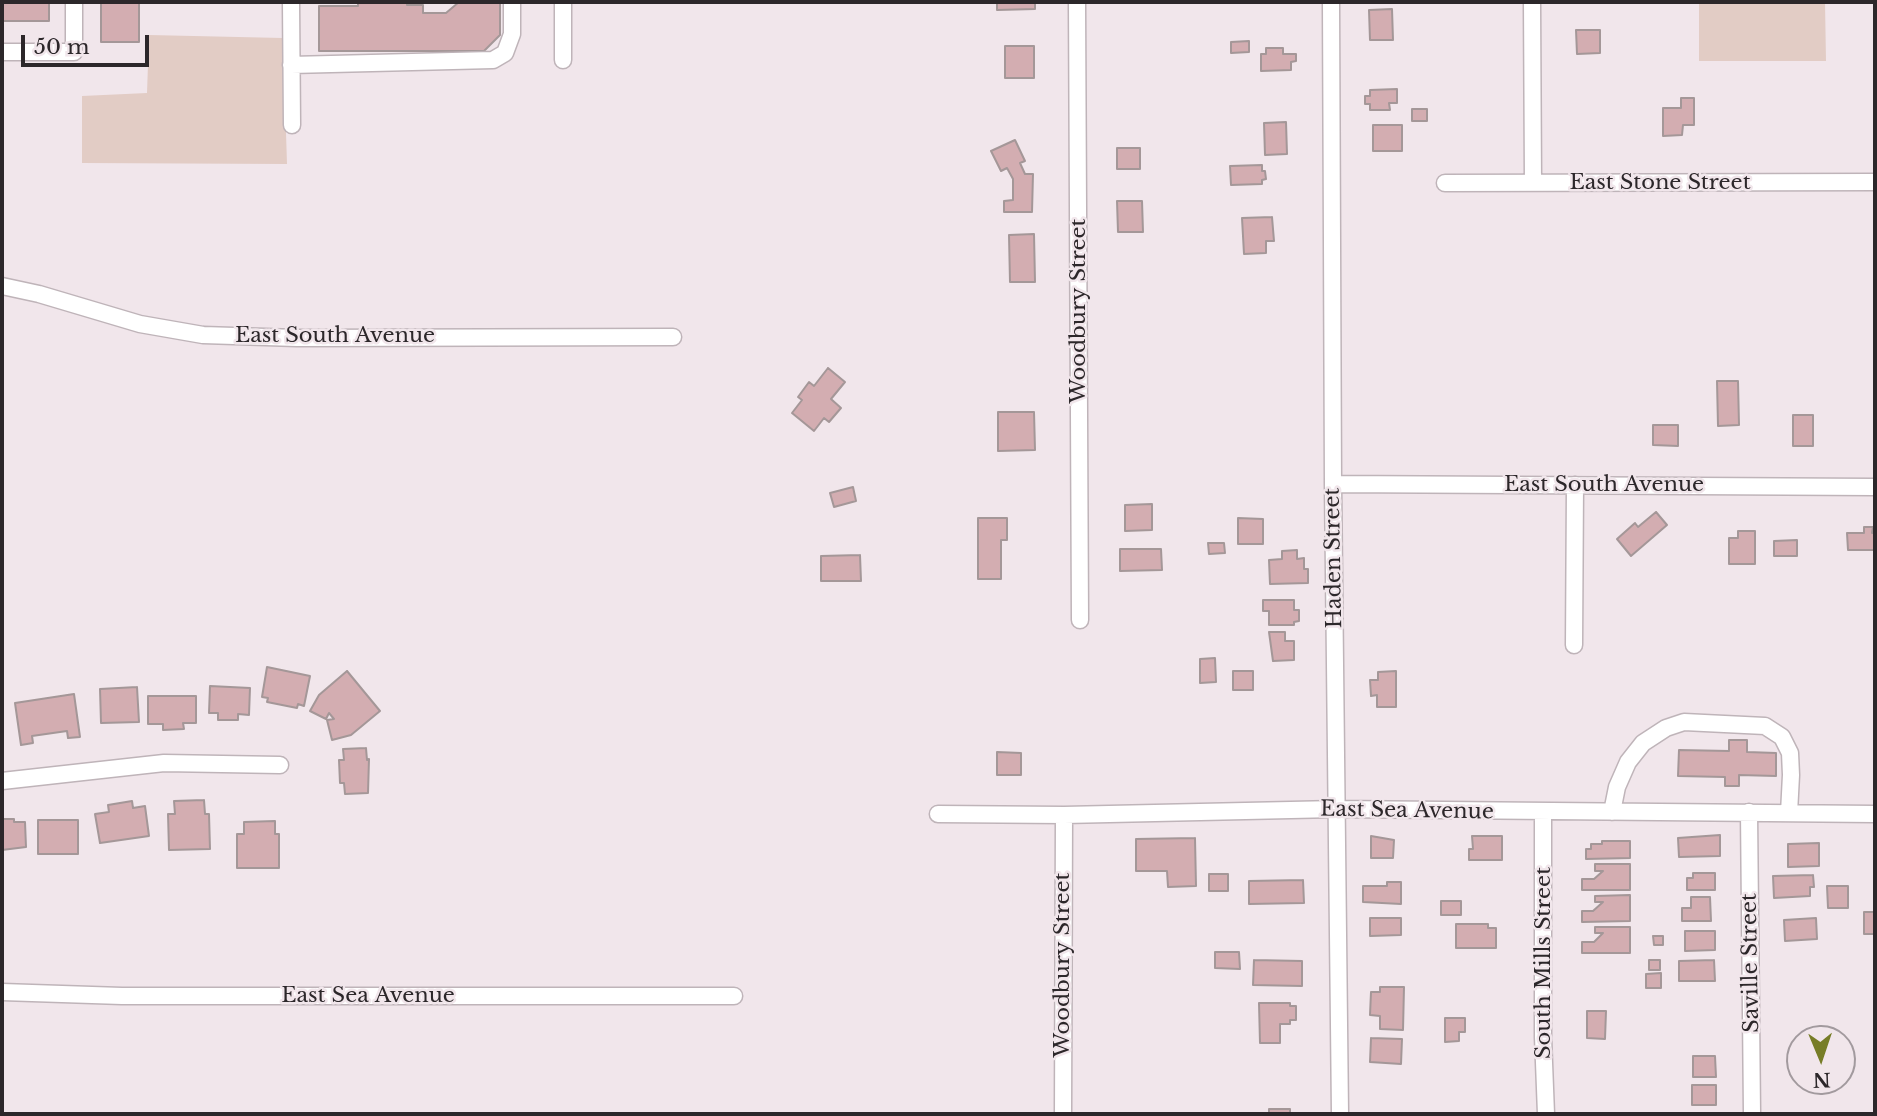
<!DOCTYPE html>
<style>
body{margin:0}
#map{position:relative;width:1877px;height:1116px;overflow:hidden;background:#f1e6eb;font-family:"Libre Baskerville",serif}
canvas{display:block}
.frame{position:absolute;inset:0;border:4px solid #2c272a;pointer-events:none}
.north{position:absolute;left:1786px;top:1025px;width:70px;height:70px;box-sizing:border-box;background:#f1e6eb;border:2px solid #a29a9e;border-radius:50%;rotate:178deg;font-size:19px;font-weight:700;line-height:28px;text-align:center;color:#2c272a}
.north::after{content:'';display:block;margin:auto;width:24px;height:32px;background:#777d27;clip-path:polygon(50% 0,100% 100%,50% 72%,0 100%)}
.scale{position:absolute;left:21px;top:35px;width:128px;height:32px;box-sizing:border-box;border:4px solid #2c272a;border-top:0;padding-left:9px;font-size:21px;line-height:24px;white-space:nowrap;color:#2c272a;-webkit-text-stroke:5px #f1e6eb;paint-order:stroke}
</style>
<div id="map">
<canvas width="1877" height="1116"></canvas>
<div class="frame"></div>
<div class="north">N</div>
<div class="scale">50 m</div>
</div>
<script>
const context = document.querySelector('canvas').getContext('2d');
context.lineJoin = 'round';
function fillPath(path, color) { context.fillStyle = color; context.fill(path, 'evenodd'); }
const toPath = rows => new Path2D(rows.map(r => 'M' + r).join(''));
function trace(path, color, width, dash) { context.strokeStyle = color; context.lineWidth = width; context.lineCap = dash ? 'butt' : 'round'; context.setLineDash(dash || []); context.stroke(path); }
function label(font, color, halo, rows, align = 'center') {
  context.font = font + ' "Libre Baskerville",serif'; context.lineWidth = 5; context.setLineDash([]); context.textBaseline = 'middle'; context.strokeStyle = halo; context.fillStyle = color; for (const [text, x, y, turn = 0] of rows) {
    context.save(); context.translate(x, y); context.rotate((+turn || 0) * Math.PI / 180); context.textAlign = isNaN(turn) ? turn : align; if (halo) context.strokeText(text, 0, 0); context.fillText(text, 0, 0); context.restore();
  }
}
fillPath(toPath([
 [1699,2,1825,2,1826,61,1699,61],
 [149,35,283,38,287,164,82,163,82,96,147,93]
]), '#e2ccc5');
const building = toPath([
 [2,2,49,2,49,21,2,21,2,2],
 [101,2,139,2,139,42,101,42,101,2],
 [358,2,407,2,407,5,423,5,423,13,446,13,459,2,500,2,500,35,484,51,319,51,319,6,358,6,358,2],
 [997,2,1035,2,1035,9,997,10,997,2],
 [1392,9,1393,40,1370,40,1369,10,1392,9],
 [1576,30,1600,30,1600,53,1577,54,1576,30],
 [1249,41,1249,52,1231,53,1231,42,1249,41],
 [1005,46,1034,46,1034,78,1005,78,1005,46],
 [1266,48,1283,48,1283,54,1296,54,1296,61,1291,62,1291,70,1261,71,1261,54,1266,54,1266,48],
 [1397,89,1397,103,1389,103,1390,110,1370,110,1370,104,1365,104,1365,96,1370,96,1370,90,1397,89],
 [1681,98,1694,98,1694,125,1683,125,1682,135,1663,136,1663,108,1681,108,1681,98],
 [1412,109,1427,109,1427,121,1412,121,1412,109],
 [1286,122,1287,154,1265,155,1264,123,1286,122],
 [1373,125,1402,125,1402,151,1373,151,1373,125],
 [1015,140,1025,161,1020,163,1025,174,1033,174,1032,212,1004,212,1004,201,1013,200,1013,179,1007,168,1001,171,991,151,1015,140],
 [1117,148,1140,148,1140,169,1117,169,1117,148],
 [1262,165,1262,171,1265,171,1266,179,1262,180,1262,184,1231,185,1230,166,1262,165],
 [1117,201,1142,201,1143,232,1118,232,1117,201],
 [1272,217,1274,241,1266,241,1266,253,1244,254,1242,218,1272,217],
 [1034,234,1035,282,1010,282,1009,235,1034,234],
 [828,368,845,382,831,399,841,408,829,422,824,418,814,431,792,413,802,400,798,397,809,382,814,386,828,368],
 [1717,381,1738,381,1739,425,1718,426,1717,381],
 [998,412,1034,412,1035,450,998,451,998,412],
 [1793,415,1813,415,1813,446,1793,446,1793,415],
 [1653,425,1678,425,1678,446,1653,445,1653,425],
 [853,487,856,501,834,507,830,493,853,487],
 [1152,504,1152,530,1125,531,1125,505,1152,504],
 [1656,512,1667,525,1631,556,1617,539,1635,523,1638,527,1656,512],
 [978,518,1007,518,1007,540,1001,540,1001,579,978,579,978,518],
 [1238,518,1263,519,1263,544,1238,544,1238,518],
 [1864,527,1873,527,1872,533,1875,533,1875,550,1848,550,1847,533,1864,533,1864,527],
 [1738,531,1755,531,1755,564,1729,564,1729,538,1738,538,1738,531],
 [1797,540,1797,556,1774,556,1774,541,1797,540],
 [1208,543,1224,543,1225,553,1209,554,1208,543],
 [1120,549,1161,549,1162,570,1120,571,1120,549],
 [1297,550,1297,559,1304,558,1304,569,1308,569,1308,583,1270,584,1269,560,1282,559,1282,551,1297,550],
 [860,555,861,581,821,581,821,556,860,555],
 [1263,600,1294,600,1294,610,1299,610,1299,621,1294,622,1294,625,1269,625,1269,611,1263,611,1263,600],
 [1269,632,1285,632,1285,641,1294,641,1294,660,1273,661,1269,632],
 [1215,658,1216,682,1200,683,1200,659,1215,658],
 [267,667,310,676,304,706,298,704,297,708,267,702,268,698,262,697,267,667],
 [347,671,380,711,351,735,332,740,327,720,334,719,329,713,326,719,310,711,319,695,347,671],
 [1233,671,1253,671,1253,690,1233,690,1233,671],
 [1396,671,1396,707,1377,707,1377,695,1371,696,1370,680,1378,680,1378,672,1396,671],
 [210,686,250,688,249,715,238,714,238,720,218,720,218,713,209,713,210,686],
 [137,687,139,722,101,723,100,689,137,687],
 [74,694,80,737,68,738,67,731,32,736,33,743,21,745,15,703,74,694],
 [148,696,196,696,196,723,183,723,184,729,163,730,163,724,148,724,148,696],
 [1729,740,1747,740,1747,752,1776,753,1776,776,1739,775,1739,786,1725,786,1725,777,1678,776,1679,750,1729,751,1729,740],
 [366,748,367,760,369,759,368,793,345,794,344,783,340,783,339,760,344,760,343,749,366,748],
 [997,752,1021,753,1021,775,997,775,997,752],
 [204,800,205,814,209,814,210,849,169,850,168,814,175,814,174,801,204,800],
 [132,801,133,808,145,806,149,836,100,843,95,814,109,812,108,805,132,801],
 [2,819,14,819,14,822,25,822,26,847,2,850,2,819],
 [38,820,78,820,78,854,38,854,38,820],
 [275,821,275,834,279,834,279,868,237,868,237,834,244,834,244,822,275,821],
 [1720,835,1720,856,1679,857,1678,838,1720,835],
 [1371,836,1394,840,1393,858,1371,858,1371,836],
 [1472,836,1502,836,1502,860,1469,860,1469,849,1473,849,1472,836],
 [1195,838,1196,886,1168,887,1167,871,1136,871,1136,839,1195,838],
 [1602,841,1630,841,1630,858,1586,859,1586,849,1591,849,1591,844,1602,844,1602,841],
 [1819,843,1819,866,1788,867,1788,844,1819,843],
 [1595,864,1630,864,1630,890,1582,890,1582,879,1594,879,1603,871,1595,871,1595,864],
 [1693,873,1715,873,1715,890,1687,890,1687,878,1693,878,1693,873],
 [1209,874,1228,874,1228,891,1209,891,1209,874],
 [1813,875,1814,887,1810,887,1810,896,1774,898,1773,876,1813,875],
 [1303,880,1304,903,1249,904,1249,881,1303,880],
 [1387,882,1401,882,1401,904,1363,902,1363,886,1387,886,1387,882],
 [1827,886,1848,886,1848,908,1828,908,1827,886],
 [1630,895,1630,921,1582,922,1582,911,1593,911,1603,902,1595,902,1595,896,1630,895],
 [1691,897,1710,897,1711,921,1682,921,1682,908,1691,908,1691,897],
 [1441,901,1461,901,1461,915,1441,915,1441,901],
 [1864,912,1875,912,1875,934,1864,934,1864,912],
 [1370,918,1401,918,1401,935,1370,936,1370,918],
 [1816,918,1817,939,1785,941,1784,920,1816,918],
 [1456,924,1488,924,1488,928,1496,928,1496,948,1456,948,1456,924],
 [1595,927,1630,927,1630,953,1582,953,1582,942,1594,942,1603,933,1595,933,1595,927],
 [1685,931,1715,931,1715,950,1685,951,1685,931],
 [1653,936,1663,936,1663,945,1654,945,1653,936],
 [1215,952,1239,952,1240,969,1215,968,1215,952],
 [1254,960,1302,961,1302,986,1253,985,1254,960],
 [1649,960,1660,960,1660,970,1649,970,1649,960],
 [1714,960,1715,981,1679,981,1679,961,1714,960],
 [1661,973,1661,988,1646,988,1646,974,1661,973],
 [1380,987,1404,987,1403,1030,1380,1029,1380,1016,1370,1015,1371,992,1380,992,1380,987],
 [1259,1003,1290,1003,1290,1006,1296,1006,1296,1020,1290,1020,1290,1024,1280,1024,1280,1043,1260,1043,1259,1003],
 [1587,1011,1606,1011,1605,1039,1587,1038,1587,1011],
 [1445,1018,1465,1018,1465,1032,1459,1032,1459,1041,1445,1042,1445,1018],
 [1371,1038,1402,1039,1401,1064,1370,1062,1371,1038],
 [1693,1056,1715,1056,1716,1077,1693,1077,1693,1056],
 [1692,1085,1716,1085,1716,1105,1692,1105,1692,1085],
 [1269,1109,1290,1109,1290,1114,1269,1114,1269,1109]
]);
fillPath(building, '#d3adb1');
trace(building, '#a49798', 2);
const minor = toPath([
 [291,2,292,125],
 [1077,2,1080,620],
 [1331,2,1333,484,1340,1114],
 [1532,2,1533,183],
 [2,52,74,52,74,2],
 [563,60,563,2],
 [291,65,493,60,505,53,512,34,512,2],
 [1445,183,1875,182],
 [2,286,39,294,140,324,203,335,297,338,673,337],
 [1333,484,1875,487],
 [1574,645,1575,485],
 [2,781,164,763,280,765],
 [1543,812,1543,1037,1546,1114],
 [1612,812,1617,787,1628,762,1643,743,1666,728,1684,722,1765,726,1782,737,1790,753,1791,775,1789,813],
 [1749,812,1752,1114],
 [938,814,1064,815,1336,809,1875,814],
 [2,992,122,996,734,996],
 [1063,1114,1064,815]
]);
trace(minor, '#bfb4b9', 19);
trace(minor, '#fff', 16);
label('21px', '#2c272a', '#f1e6eb', [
 ["East Stone Street",1660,183],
 ["Woodbury Street",1079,311,-90],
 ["East South Avenue",335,336],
 ["East South Avenue",1604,485],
 ["Haden Street",1334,558,-91],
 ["East Sea Avenue",1407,811,1],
 ["South Mills Street",1544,963,-90],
 ["Saville Street",1751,963,-91],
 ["Woodbury Street",1063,965,-90],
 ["East Sea Avenue",368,996]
]);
</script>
